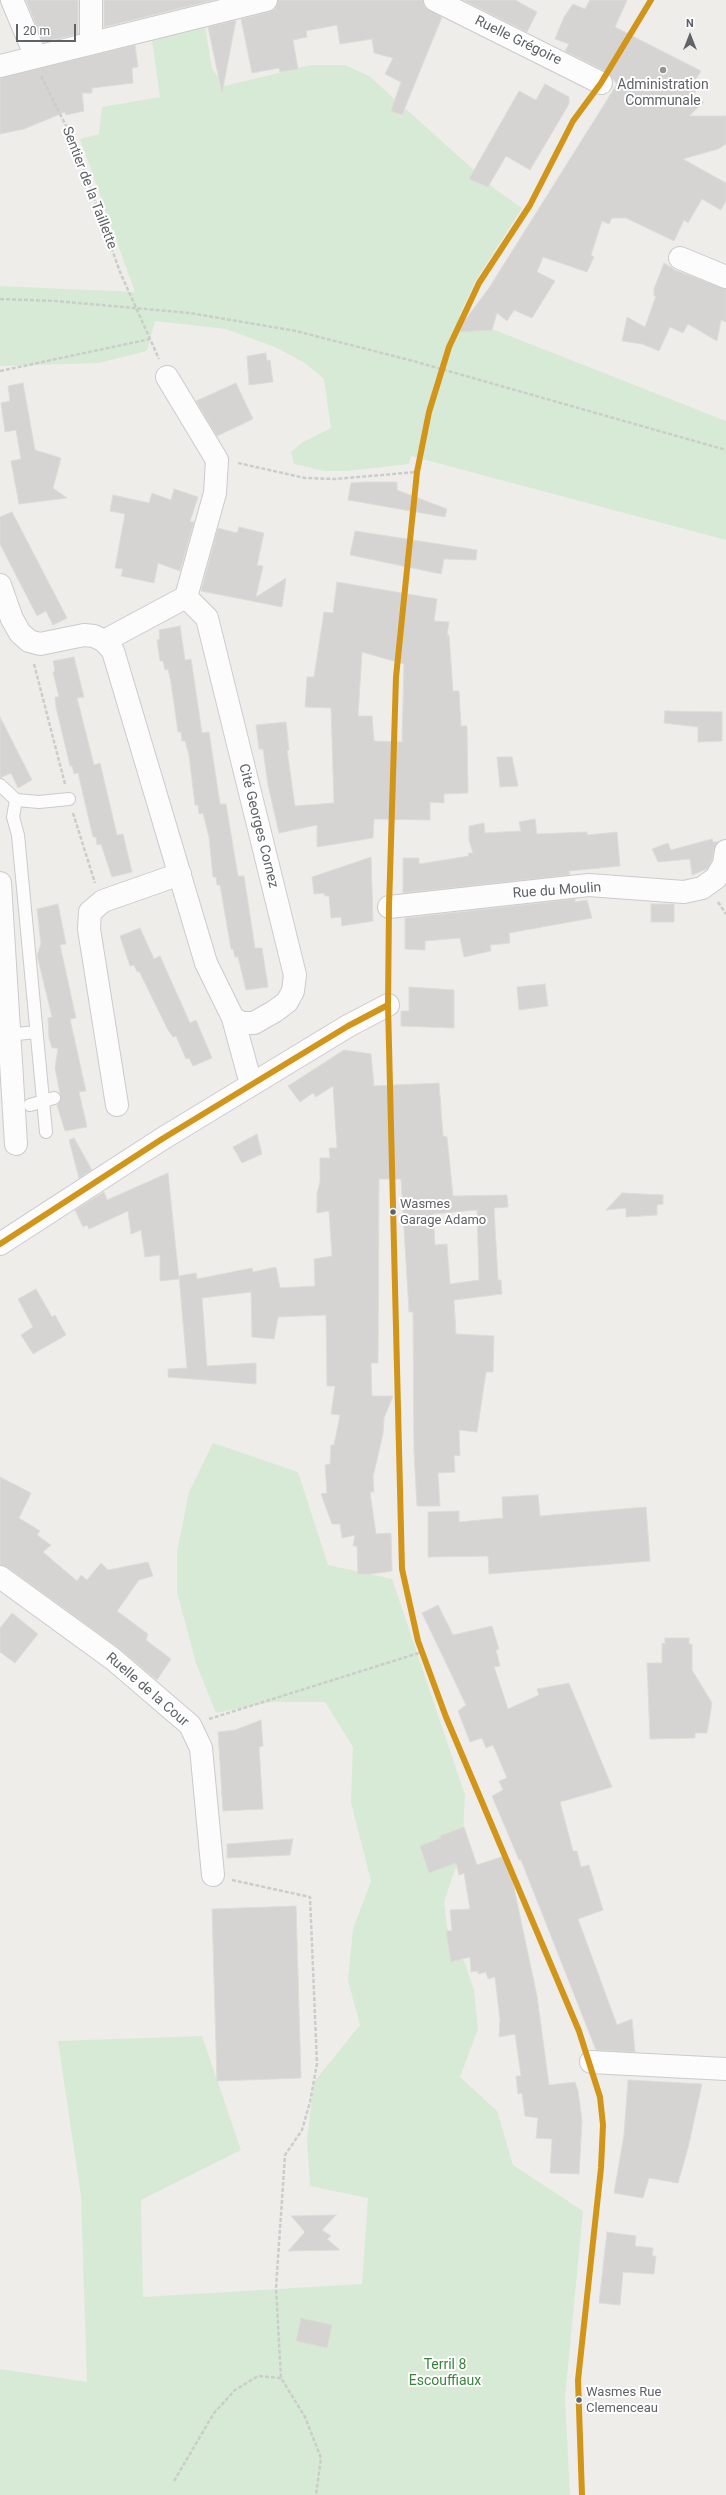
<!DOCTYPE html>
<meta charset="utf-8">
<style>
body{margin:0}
#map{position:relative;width:726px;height:2495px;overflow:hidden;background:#eeede9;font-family:Roboto,sans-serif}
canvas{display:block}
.north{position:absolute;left:670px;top:16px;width:40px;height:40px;-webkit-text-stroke:3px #fff;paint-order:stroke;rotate:0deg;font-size:11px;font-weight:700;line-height:16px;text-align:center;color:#5f6367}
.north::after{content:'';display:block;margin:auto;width:14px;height:18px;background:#5f6367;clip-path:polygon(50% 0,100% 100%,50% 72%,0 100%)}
.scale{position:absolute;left:16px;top:24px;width:60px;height:18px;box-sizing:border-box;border:2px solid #5f6367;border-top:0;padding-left:5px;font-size:12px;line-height:14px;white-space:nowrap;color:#5f6367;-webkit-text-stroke:3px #fff;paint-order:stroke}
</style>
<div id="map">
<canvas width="726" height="2495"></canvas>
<div class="north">N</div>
<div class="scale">20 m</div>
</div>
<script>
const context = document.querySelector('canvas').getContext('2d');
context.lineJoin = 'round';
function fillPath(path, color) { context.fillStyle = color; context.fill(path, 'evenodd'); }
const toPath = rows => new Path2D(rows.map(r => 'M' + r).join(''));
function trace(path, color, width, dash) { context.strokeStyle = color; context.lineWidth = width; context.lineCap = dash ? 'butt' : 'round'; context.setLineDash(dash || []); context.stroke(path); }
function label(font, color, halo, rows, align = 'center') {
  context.font = font + ' Roboto,sans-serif'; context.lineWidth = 4; context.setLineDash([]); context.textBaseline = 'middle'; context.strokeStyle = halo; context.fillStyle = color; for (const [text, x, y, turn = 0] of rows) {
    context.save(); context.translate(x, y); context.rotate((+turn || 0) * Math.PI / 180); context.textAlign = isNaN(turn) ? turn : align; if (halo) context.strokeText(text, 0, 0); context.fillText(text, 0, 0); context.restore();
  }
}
fillPath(toPath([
 [205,27,212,69,225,86,311,65,345,65,369,76,495,189,522,208,475,282,459,316,726,421,726,540,411,456,409,464,347,471,324,471,294,464,291,452,303,442,331,428,324,379,305,363,275,347,226,329,155,321,147,351,99,363,0,366,0,286,135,292,80,139,99,134,102,107,160,97,152,40],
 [213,1443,298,1472,328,1565,392,1579,465,1795,462,1849,444,1902,447,1927,465,1963,474,1990,478,2029,460,2077,497,2111,513,2165,583,2211,565,2398,570,2495,0,2495,0,2369,87,2382,81,2196,58,2041,202,2036,241,2150,141,2200,143,2297,362,2284,368,2198,310,2186,307,2139,314,2082,360,2025,348,1980,353,1929,371,1881,351,1802,353,1747,325,1702,271,1702,216,1713,196,1663,177,1592,177,1552,189,1492]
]), '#d7ead5');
const building = toPath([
 [26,0,78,0,78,34,43,42,26,0],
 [104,0,214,0,104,27,104,0],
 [278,0,423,0,425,7,442,17,402,115,391,111,401,82,385,74,393,58,374,53,372,39,340,44,337,25,306,31,307,37,293,40,298,69,280,72,279,68,252,73,241,19,269,12,275,9,278,0],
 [463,0,515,0,537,12,527,32,463,0],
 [590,0,627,0,615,27,701,71,696,79,698,86,693,97,704,102,689,116,726,116,726,144,718,149,683,159,726,183,726,201,721,210,702,199,688,223,684,220,674,241,626,218,612,218,609,224,602,221,591,255,594,257,587,272,543,257,537,272,555,281,532,318,514,310,507,321,497,313,492,330,456,332,489,288,617,84,607,72,565,51,569,44,555,39,564,17,573,4,585,9,590,0],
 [236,20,222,93,208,27,236,20],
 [135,45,138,67,132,68,133,83,92,88,92,93,82,93,84,111,66,115,65,112,24,129,0,134,0,78,135,45],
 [545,84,569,97,569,104,530,170,506,156,488,187,469,179,519,91,536,100,545,84],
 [664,263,675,270,726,289,726,322,721,320,717,341,688,324,683,333,670,327,659,351,642,344,622,341,627,317,645,327,656,296,654,296,654,289,664,263],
 [266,353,267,361,270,360,273,382,249,385,247,356,266,353],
 [23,383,35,450,61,458,53,488,67,498,19,504,11,461,21,459,16,430,5,432,1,403,10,401,8,386,23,383],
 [236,383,253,419,217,436,196,401,236,383],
 [365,482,397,482,397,490,447,509,445,517,348,500,351,483,365,482],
 [174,489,198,497,190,521,194,522,180,571,158,563,154,583,121,576,123,569,115,568,125,514,110,511,113,495,149,503,152,493,171,500,174,489],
 [12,512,67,618,53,625,46,611,37,616,0,544,0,517,12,512],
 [239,527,264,533,257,565,263,566,256,597,286,578,282,607,201,591,218,528,237,533,239,527],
 [355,531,477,550,476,560,444,559,441,574,350,555,355,531],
 [337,582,437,599,434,621,449,622,447,635,449,635,453,691,459,691,461,726,467,726,468,793,444,794,444,803,430,802,430,820,374,819,373,838,317,847,317,825,279,833,268,785,263,749,259,749,256,725,286,722,289,750,287,750,295,806,334,803,331,708,305,707,307,677,314,677,324,612,333,613,337,582],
 [362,652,404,664,402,742,374,741,372,716,358,716,362,652],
 [180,626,185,660,191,659,202,733,209,732,220,804,226,804,238,876,244,876,255,948,262,948,268,987,246,990,238,957,235,957,233,949,231,949,220,885,217,885,216,877,213,877,209,837,203,813,199,814,198,805,195,805,189,755,185,741,182,741,181,732,178,732,171,683,168,669,165,670,163,661,160,661,157,640,160,639,159,630,180,626],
 [74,657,84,697,77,698,94,765,100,763,117,835,123,834,132,872,112,877,101,844,97,845,96,837,93,837,78,773,74,774,72,766,70,766,56,707,55,697,59,697,53,672,55,671,53,661,74,657],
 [665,711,722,712,722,741,698,742,698,727,664,723,665,711],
 [0,717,32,780,18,788,11,773,0,778,0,717],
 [497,757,512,757,518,786,500,787,497,757],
 [535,819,537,834,587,832,587,835,617,832,620,866,569,871,570,875,403,893,403,858,419,858,419,864,469,856,468,853,473,853,469,840,469,826,484,823,485,833,521,831,519,822,535,819],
 [712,839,713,842,718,842,714,849,712,860,707,869,692,875,690,859,658,862,652,849,668,843,671,850,712,839],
 [371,857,373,921,342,926,341,917,331,918,329,896,325,896,324,893,314,894,312,877,371,857],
 [575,899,575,902,587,900,592,918,509,933,510,943,490,945,491,951,464,957,460,938,425,941,425,950,405,949,405,918,575,899],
 [58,904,66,944,60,945,76,1018,70,1019,86,1091,79,1092,87,1127,65,1131,57,1105,61,1099,55,1068,58,1048,52,1048,49,1038,48,1018,52,1017,37,955,41,944,37,909,58,904],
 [651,904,674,904,674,922,651,922,651,904],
 [140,928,154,959,160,956,190,1023,196,1020,212,1058,193,1066,189,1058,186,1059,176,1036,173,1037,168,1030,139,971,137,972,134,965,130,966,120,936,140,928],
 [545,984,548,1006,519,1010,517,987,545,984],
 [409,987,454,990,454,1028,401,1026,401,1011,409,1011,409,987],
 [344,1050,371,1054,374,1086,439,1083,443,1136,447,1137,453,1196,507,1195,508,1207,494,1208,498,1280,501,1280,502,1294,454,1300,456,1334,494,1336,493,1372,486,1372,477,1432,459,1430,460,1456,454,1455,455,1472,438,1473,440,1506,417,1506,414,1452,413,1312,409,1312,401,1179,379,1179,378,1363,371,1363,372,1396,393,1396,384,1418,383,1434,373,1477,374,1492,370,1492,376,1534,391,1533,392,1571,371,1574,358,1574,357,1546,353,1546,355,1535,342,1538,340,1524,332,1524,321,1494,327,1493,325,1465,330,1464,331,1445,334,1445,340,1415,331,1414,335,1386,327,1386,326,1315,278,1317,274,1339,252,1337,251,1292,202,1298,207,1366,256,1363,256,1384,168,1377,168,1369,187,1368,179,1276,196,1273,197,1279,252,1268,253,1272,276,1267,280,1288,315,1286,314,1259,332,1256,329,1211,317,1213,317,1194,320,1181,320,1158,330,1158,329,1148,337,1148,333,1086,316,1097,313,1093,300,1102,288,1086,344,1050],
 [477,1210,479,1280,450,1284,447,1244,435,1245,433,1214,477,1210],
 [257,1134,262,1154,242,1163,233,1147,257,1134],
 [74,1138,92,1170,79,1178,69,1140,74,1138],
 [168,1173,179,1279,160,1281,160,1255,145,1257,141,1230,131,1234,128,1211,89,1229,87,1225,83,1227,75,1210,104,1192,107,1200,168,1173],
 [622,1193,663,1195,663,1204,657,1205,657,1215,626,1217,626,1208,606,1210,622,1193],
 [36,1289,52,1317,55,1315,66,1335,33,1354,21,1335,33,1327,18,1299,36,1289],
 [0,1477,31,1493,19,1518,40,1531,37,1535,51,1545,43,1552,77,1581,81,1575,87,1580,101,1563,108,1570,148,1562,153,1576,139,1580,117,1611,148,1634,146,1640,171,1659,157,1680,120,1649,7,1567,0,1565,0,1477],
 [538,1495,540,1516,646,1507,650,1561,489,1574,488,1556,428,1557,428,1512,459,1511,459,1522,503,1518,502,1497,538,1495],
 [438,1605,453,1635,492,1626,499,1649,496,1650,500,1666,494,1667,508,1709,539,1695,537,1689,569,1683,612,1787,560,1802,573,1851,577,1851,581,1867,589,1865,603,1910,578,1919,617,2025,632,2019,635,2052,596,2050,521,1860,519,1860,492,1796,503,1790,499,1781,507,1778,493,1745,486,1748,482,1738,470,1742,458,1711,466,1705,422,1613,438,1605],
 [12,1613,38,1634,15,1663,0,1652,0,1628,12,1613],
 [665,1638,689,1638,689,1644,692,1644,692,1670,712,1703,707,1733,695,1733,695,1738,650,1739,647,1663,662,1663,662,1643,665,1644,665,1638],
 [261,1720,263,1746,259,1747,263,1809,223,1811,218,1732,235,1730,261,1720],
 [464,1827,477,1865,507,1855,537,1996,549,2085,575,2082,578,2091,582,2120,579,2174,550,2173,552,2139,536,2138,538,2118,525,2116,522,2093,518,2094,516,2076,521,2076,515,2034,499,2037,500,2020,495,1977,488,1979,486,1972,478,1974,478,1971,471,1972,470,1957,451,1962,446,1931,452,1931,450,1910,470,1909,464,1873,459,1875,456,1863,429,1873,420,1846,441,1838,440,1836,464,1827],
 [293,1839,290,1855,227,1858,227,1844,293,1839],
 [296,1906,301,2078,217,2081,212,1909,296,1906],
 [628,2080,702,2084,688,2148,678,2183,649,2178,643,2198,614,2193,624,2135,628,2080],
 [336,2215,322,2230,331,2236,327,2239,340,2250,288,2251,305,2232,291,2216,336,2215],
 [607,2232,636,2236,635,2246,653,2248,652,2256,656,2256,654,2274,623,2272,620,2305,599,2303,607,2232],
 [301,2318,332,2325,327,2348,296,2341,301,2318]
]);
fillPath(building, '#d5d4d2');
trace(building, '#dedcd8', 1);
const service = toPath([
 [0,785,16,800,39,802,69,799],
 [16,800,13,817,18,835,46,1132],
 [17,1034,36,1032],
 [30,1105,54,1098]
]);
const minor = toPath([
 [12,0,36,57],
 [91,0,91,43],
 [435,0,601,83],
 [0,66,266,0],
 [680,258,726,277],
 [0,585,12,619,20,633,29,641,40,644,84,635,94,636,104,641,113,651,206,963,233,1018,251,1084],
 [186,597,207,618,295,975,293,991,287,1002,275,1011,254,1023,242,1023,233,1018],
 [104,641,186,597,215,493,217,460,167,377],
 [0,883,16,1144],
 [389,907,589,885,684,892,702,888,716,878,724,864,726,851],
 [117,1105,89,929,90,912,103,901,180,874],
 [0,1244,162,1139,348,1026,388,1005],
 [0,1577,113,1659,190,1725,201,1748,213,1875],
 [591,2062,726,2069]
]);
trace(service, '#cbcbcb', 14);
trace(minor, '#cbcbcb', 24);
trace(toPath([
 [41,76,75,144,120,272,159,359],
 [0,299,56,301,190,313,296,331,413,361,726,450],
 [0,371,150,339],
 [238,463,305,478,335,479,417,472],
 [34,664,65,784],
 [73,813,95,883],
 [718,902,726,914],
 [209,1719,422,1652],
 [232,1880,310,1897,317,2064,310,2102,302,2130,285,2155,276,2288,281,2378,305,2417,321,2458,316,2495],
 [174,2481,214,2413,235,2390,258,2376,281,2378]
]), '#cacecb', 2.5, [4, 2]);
trace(service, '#fcfcfc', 12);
trace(minor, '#fcfcfc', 22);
trace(toPath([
 [0,1244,162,1139,348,1026,388,1005],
 [582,2495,578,2380,601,2168,603,2125,600,2097,579,2031,446,1717,418,1641,402,1569,388,1005,389,907,396,677,417,472,429,412,449,347,479,283,530,205,573,121,601,83,651,0]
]), '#d1951a', 6);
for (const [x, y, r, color] of [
 [663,70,4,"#919394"],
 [393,1212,3.5,"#5f6367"],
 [579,2400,3.5,"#5f6367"]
]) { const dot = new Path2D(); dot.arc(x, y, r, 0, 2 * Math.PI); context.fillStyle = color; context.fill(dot); trace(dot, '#fff', 1.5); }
label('13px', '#5f6367', '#fff', [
 ["Wasmes",400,1205],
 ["Garage Adamo",400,1221],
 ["Wasmes Rue",586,2393],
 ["Clemenceau",586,2409]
], 'left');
label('14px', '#5f6367', '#fff', [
 ["Ruelle Grégoire",518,41,26],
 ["Sentier de la Taillette",89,188,69],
 ["Cité Georges Cornez",258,826,76],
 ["Rue du Moulin",557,891,-4],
 ["Ruelle de la Cour",147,1690,41]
]);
label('14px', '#5f6367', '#fff', [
 ["Administration",663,85],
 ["Communale",663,101]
]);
label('14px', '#38853b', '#fff', [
 ["Terril 8",445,2365],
 ["Escouffiaux",445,2381]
]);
</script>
